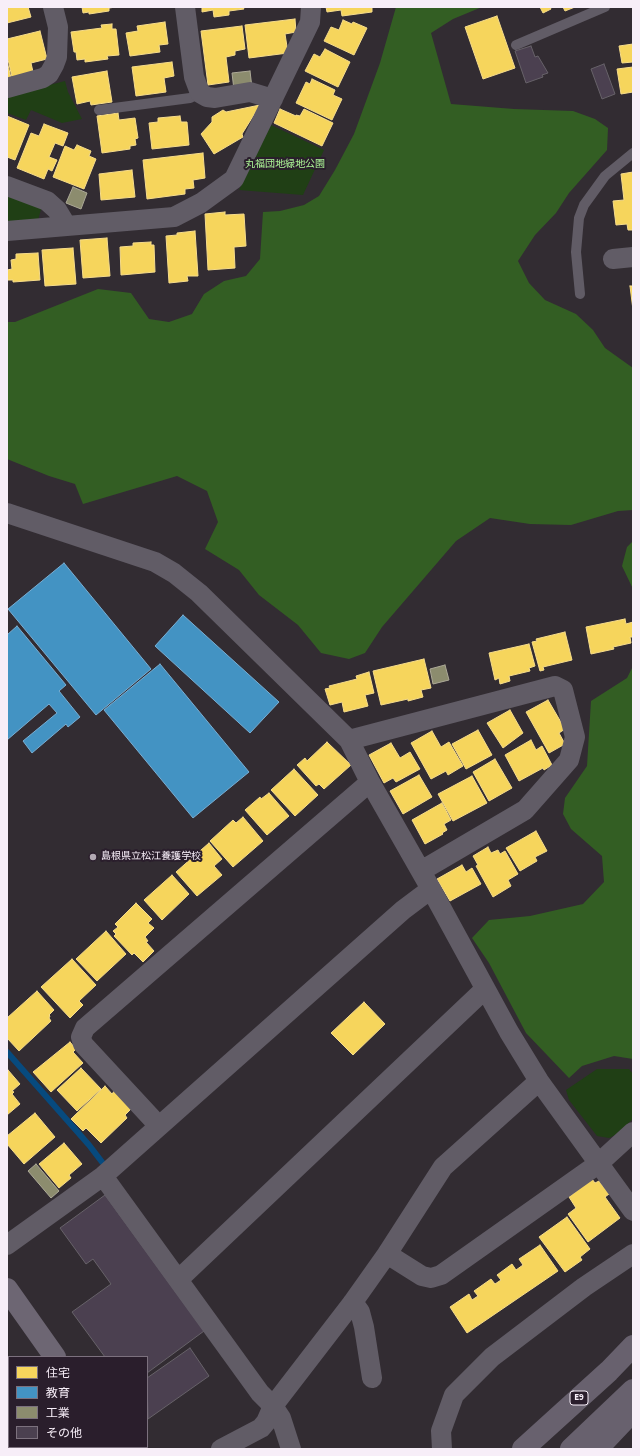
<!DOCTYPE html>
<meta charset="utf-8">
<style>
body{margin:0}
#map{position:relative;width:640px;height:1456px;overflow:hidden;background:#322c32;font-family:"Source Sans 3","Noto Sans JP",sans-serif}
canvas{display:block}
.frame{position:absolute;inset:0;border:8px solid #f7eef8;pointer-events:none}
.legend{position:absolute;left:8px;top:1356px;width:140px;height:92px;box-sizing:border-box;background:#2a1e2c;border:1px solid #7c717e;margin:0;padding:5px 7px;list-style:none;font-size:12px;color:#f7eef8}
.legend li{display:flex;align-items:center;gap:8px;height:20px}
.legend b{width:20px;border:1px solid #7c717e}
</style>
<div id="map">
<canvas width="640" height="1456"></canvas>
<div class="frame"></div>
<ul class="legend">
<li><b style="height:11px;background:#f6d55c"></b>住宅</li>
<li><b style="height:11px;background:#4393c3"></b>教育</li>
<li><b style="height:11px;background:#8c8c6e"></b>工業</li>
<li><b style="height:11px;background:#4b4050"></b>その他</li>
</ul>
</div>
<script>
const context = document.querySelector('canvas').getContext('2d');
context.lineJoin = 'round';
function fillPath(path, color) { context.fillStyle = color; context.fill(path, 'evenodd'); }
const toPath = rows => new Path2D(rows.map(r => 'M' + r).join(''));
function trace(path, color, width, dash) { context.strokeStyle = color; context.lineWidth = width; context.lineCap = dash ? 'butt' : 'round'; context.setLineDash(dash || []); context.stroke(path); }
function label(font, color, halo, rows, align = 'center') {
  context.font = font + ' "Source Sans 3","Noto Sans JP",sans-serif'; context.lineWidth = 4; context.setLineDash([]); context.textBaseline = 'middle'; context.strokeStyle = halo; context.fillStyle = color; for (const [text, x, y, turn = 0] of rows) {
    context.save(); context.translate(x, y); context.rotate((+turn || 0) * Math.PI / 180); context.textAlign = isNaN(turn) ? turn : align; if (halo) context.strokeText(text, 0, 0); context.fillText(text, 0, 0); context.restore();
  }
}
fillPath(toPath([
 [65,81,68,92,82,119,62,123,31,110,26,120,7,113,7,96],
 [271,125,324,150,303,195,239,190],
 [7,192,42,206,38,220,7,222],
 [597,1069,629,1069,633,1074,633,1119,615,1135,609,1138,597,1136,569,1100,566,1090]
]), '#203f15');
fillPath(toPath([
 [396,7,482,7,453,19,431,33,451,104,514,109,573,111,595,119,608,128,607,150,569,193,556,213,535,235,518,261,529,283,545,300,576,314,593,330,605,348,633,368,633,510,618,511,571,525,530,524,490,518,456,541,382,627,365,653,349,659,321,653,298,625,259,595,239,570,205,549,218,522,207,491,177,476,83,504,75,484,49,476,7,459,7,322,15,322,98,289,131,293,149,319,169,322,192,314,204,294,224,281,246,276,260,259,263,212,280,211,304,205,319,196,335,170,354,134,380,63],
 [633,541,633,589,622,566,627,547],
 [633,666,633,1059,614,1056,582,1066,569,1078,526,1033,489,963,472,938,489,920,530,916,583,904,604,882,602,856,571,829,563,814,565,798,587,766,591,701,627,678]
]), '#335e23');
const homes = toPath([
 [7,7,28,7,31,17,7,23,7,7],
 [82,7,116,7,109,8,109,11,89,14,89,12,83,13,82,7],
 [202,7,243,7,244,9,229,11,229,15,214,17,213,10,202,12,202,7],
 [326,7,372,7,372,12,342,16,341,10,327,12,326,7],
 [540,7,550,7,551,9,543,13,540,7],
 [563,7,575,7,565,11,563,7],
 [497,16,515,68,483,79,465,27,497,16],
 [295,19,296,32,285,34,288,53,249,58,245,25,295,19],
 [343,20,352,24,353,22,367,28,354,55,324,41,331,27,339,30,343,20],
 [165,22,168,44,159,45,160,52,130,56,126,33,138,31,137,26,165,22],
 [112,24,112,29,116,29,119,55,107,56,108,59,85,62,85,59,77,60,76,52,74,52,71,32,102,28,101,25,112,24],
 [242,26,245,49,235,51,235,55,226,57,229,82,208,85,201,31,242,26],
 [40,31,47,59,31,63,33,72,12,77,7,55,7,39,40,31],
 [633,44,633,62,622,63,619,46,633,44],
 [325,49,350,62,338,87,305,71,314,54,320,57,325,49],
 [7,61,11,78,7,79,7,61],
 [172,62,174,76,164,78,166,92,136,96,132,67,172,62],
 [633,67,633,92,621,94,617,69,633,67],
 [107,71,112,102,91,105,90,101,77,104,72,77,107,71],
 [312,79,335,90,333,95,342,99,332,120,296,103,306,82,310,84,312,79],
 [260,105,242,134,243,137,214,154,201,134,212,122,212,117,223,110,226,112,260,105],
 [280,109,296,116,296,115,300,116,304,109,333,123,322,146,274,123,280,109],
 [118,113,119,120,135,118,138,138,135,139,136,145,130,146,130,149,102,153,97,116,118,113],
 [7,116,29,125,15,160,7,157,7,116],
 [180,116,181,122,187,122,189,145,152,149,149,123,158,122,158,118,180,116],
 [44,124,68,133,63,146,55,143,49,157,57,160,52,171,48,169,44,179,17,168,31,133,39,136,44,124],
 [77,145,91,151,89,156,96,159,84,189,53,177,65,146,74,150,77,145],
 [203,153,205,178,193,180,194,188,185,189,185,194,147,199,143,160,203,153],
 [132,170,135,197,101,200,99,174,132,170],
 [633,172,633,230,628,230,627,224,616,225,613,201,624,200,621,174,633,172],
 [225,212,225,215,244,214,246,246,234,247,235,268,208,270,205,214,225,212],
 [195,231,198,276,187,276,188,281,169,283,166,236,177,235,177,233,195,231],
 [107,238,110,276,83,278,80,240,107,238],
 [151,242,151,245,154,245,155,272,121,275,120,247,133,246,133,243,151,242],
 [73,248,76,284,45,286,42,250,73,248],
 [38,253,40,280,13,282,13,280,7,280,7,270,12,269,11,260,16,259,16,254,38,253],
 [630,286,633,286,633,310,630,286],
 [625,619,626,624,633,622,633,637,630,637,631,643,613,647,614,649,591,654,586,627,625,619],
 [565,632,572,660,543,667,544,670,540,671,532,642,537,641,536,639,565,632],
 [529,644,535,666,529,668,530,671,509,676,510,681,500,684,499,678,495,680,489,653,529,644],
 [424,659,431,688,421,690,423,697,408,701,408,699,381,705,373,671,424,659],
 [369,672,374,693,365,695,368,706,344,712,342,702,330,705,325,689,330,688,329,686,357,679,356,676,369,672],
 [548,700,565,729,559,733,565,744,549,753,526,712,548,700],
 [510,710,523,733,503,748,487,723,510,710],
 [478,730,492,755,466,769,452,744,478,730],
 [432,731,441,747,449,742,463,766,448,775,446,771,431,779,411,743,432,731],
 [531,740,536,750,542,746,552,765,544,770,543,768,519,781,505,755,531,740],
 [327,742,351,765,324,789,319,784,316,786,297,765,305,758,307,761,327,742],
 [391,743,400,758,410,752,420,769,396,782,393,778,384,783,369,755,391,743],
 [495,759,512,788,489,801,473,772,495,759],
 [294,769,318,795,295,816,271,790,294,769],
 [419,775,432,797,403,814,390,791,419,775],
 [472,776,487,803,453,821,438,794,472,776],
 [269,793,289,816,267,835,245,810,260,797,261,799,269,793],
 [442,803,451,820,444,824,447,830,442,833,443,834,425,844,412,820,442,803],
 [243,817,263,841,233,867,210,841,233,820,236,823,243,817],
 [536,831,547,851,535,857,537,861,520,871,506,848,536,831],
 [209,843,222,859,214,866,222,875,197,896,176,872,209,843],
 [488,847,491,853,498,850,500,854,505,851,518,874,508,880,511,886,493,897,476,866,478,865,473,856,488,847],
 [462,865,466,872,472,868,481,884,450,901,437,879,462,865],
 [172,875,189,894,162,920,144,900,172,875],
 [136,903,152,919,148,923,154,928,145,937,148,941,146,942,154,951,143,962,134,953,132,955,114,936,116,934,113,931,118,927,115,924,136,903],
 [106,931,126,954,97,981,76,959,106,931],
 [72,959,96,985,79,1001,83,1005,70,1018,41,987,72,959],
 [37,991,54,1010,49,1015,50,1016,49,1018,51,1021,19,1051,7,1038,7,1018,37,991],
 [364,1002,385,1024,353,1055,331,1033,364,1002],
 [70,1042,76,1049,73,1052,83,1063,51,1092,33,1072,70,1042],
 [81,1068,101,1089,77,1111,57,1090,81,1068],
 [8,1070,20,1084,12,1091,14,1092,12,1094,20,1104,7,1115,8,1070],
 [105,1086,112,1094,115,1090,132,1108,125,1115,127,1118,101,1143,86,1128,83,1131,71,1119,105,1086],
 [35,1113,55,1137,24,1164,7,1144,7,1136,35,1113],
 [64,1143,82,1164,69,1175,71,1178,59,1188,39,1164,64,1143],
 [592,1179,595,1183,599,1181,609,1194,605,1197,620,1218,588,1242,568,1214,576,1208,569,1197,592,1179],
 [567,1217,590,1249,580,1257,582,1260,565,1272,539,1237,567,1217],
 [540,1245,558,1271,467,1333,450,1307,469,1294,472,1300,478,1296,474,1291,491,1279,495,1284,501,1280,497,1275,512,1264,516,1270,523,1265,519,1259,540,1245]
]);
fillPath(homes, '#f6d55c');
trace(homes, '#f6dc8b', 1);
const schools = toPath([
 [64,563,151,669,96,715,8,609,64,563],
 [183,615,279,702,250,733,155,646,183,615],
 [17,626,66,685,59,691,80,717,68,727,66,724,32,753,23,741,57,713,49,704,7,740,7,635,17,626],
 [160,664,249,772,193,818,104,710,160,664]
]);
fillPath(schools, '#4393c3');
trace(schools, '#79aed3', 1);
const industry = toPath([
 [250,71,252,88,234,90,232,73,250,71],
 [73,187,87,193,81,209,66,203,73,187],
 [445,665,449,680,433,684,430,669,445,665],
 [36,1164,59,1191,51,1198,28,1171,36,1164]
]);
fillPath(industry, '#8c8c6e');
trace(industry, '#aca997', 1);
trace(toPath([
 [7,1052,89,1145,102,1162]
]), '#074a7e', 6);
const building = toPath([
 [531,46,535,57,538,56,548,73,542,75,543,77,526,83,515,51,531,46],
 [604,64,615,94,602,99,591,69,604,64],
 [105,1195,204,1331,147,1373,147,1357,105,1357,72,1312,111,1284,93,1259,86,1264,60,1228,105,1195],
 [190,1348,209,1376,148,1419,147,1378,190,1348]
]);
fillPath(building, '#4b4050');
trace(building, '#676269', 1);
trace(toPath([
 [516,45,605,7],
 [99,110,190,98,200,93],
 [580,294,576,252,579,218,584,205,605,176,633,153]
]), '#615c66', 10);
trace(toPath([
 [185,7,194,77,200,93,207,97,215,98,250,92,273,99],
 [7,88,43,78,49,74,54,65,57,57,58,27,53,7],
 [7,186,47,201,57,210,66,225],
 [7,231,174,217,201,203,234,179,310,22,311,7],
 [613,259,633,257],
 [7,513,155,562,174,573,199,593,349,740,370,782,431,889,509,1032,539,1081,633,1211],
 [349,740,555,686,563,690,575,737,569,760,525,810,421,871],
 [539,1081,443,1167,387,1254,422,1276,431,1278,441,1275,598,1164,633,1132],
 [159,1126,83,1044,81,1037,85,1028,370,782],
 [103,1176,260,1393,273,1406,353,1302,387,1254],
 [7,1245,103,1176,403,910,431,889],
 [179,1279,485,989],
 [353,1302,360,1312,364,1327,372,1378],
 [273,1406,281,1418,291,1449],
 [221,1449,261,1428,266,1422,273,1406],
 [442,1449,441,1431,454,1395,492,1357,584,1287,633,1254]
]), '#615c66', 20);
trace(toPath([
 [7,1289,55,1357],
 [118,1447,119,1449]
]), '#6d6673', 22);
trace(toPath([
 [523,1449,609,1371,633,1346],
 [571,1449,633,1390],
 [597,1449,633,1411]
]), '#68616e', 22);
for (const [x, y, r, color] of [
 [93,857,4,"#b2aab3"]
]) { const dot = new Path2D(); dot.arc(x, y, r, 0, 2 * Math.PI); context.fillStyle = color; context.fill(dot); trace(dot, '#2a1e2c', 1.5); }
for (const [x, y, w] of [
 [579,1398,18]
]) { const box = new Path2D(); box.roundRect(x - w / 2, y - 7, w, 14, 3); context.fillStyle = '#2a1e2c'; context.fill(box); trace(box, '#f7eef8', 1); }
label('bold 9px', '#f7eef8', null, [
 ["E9",579,1398]
]);
label('10px', '#acf596', '#2a1e2c', [
 ["丸福団地緑地公園",285,165]
]);
label('10px', '#f7eef8', '#2a1e2c', [
 ["島根県立松江養護学校",101,857]
], 'left');
</script>
